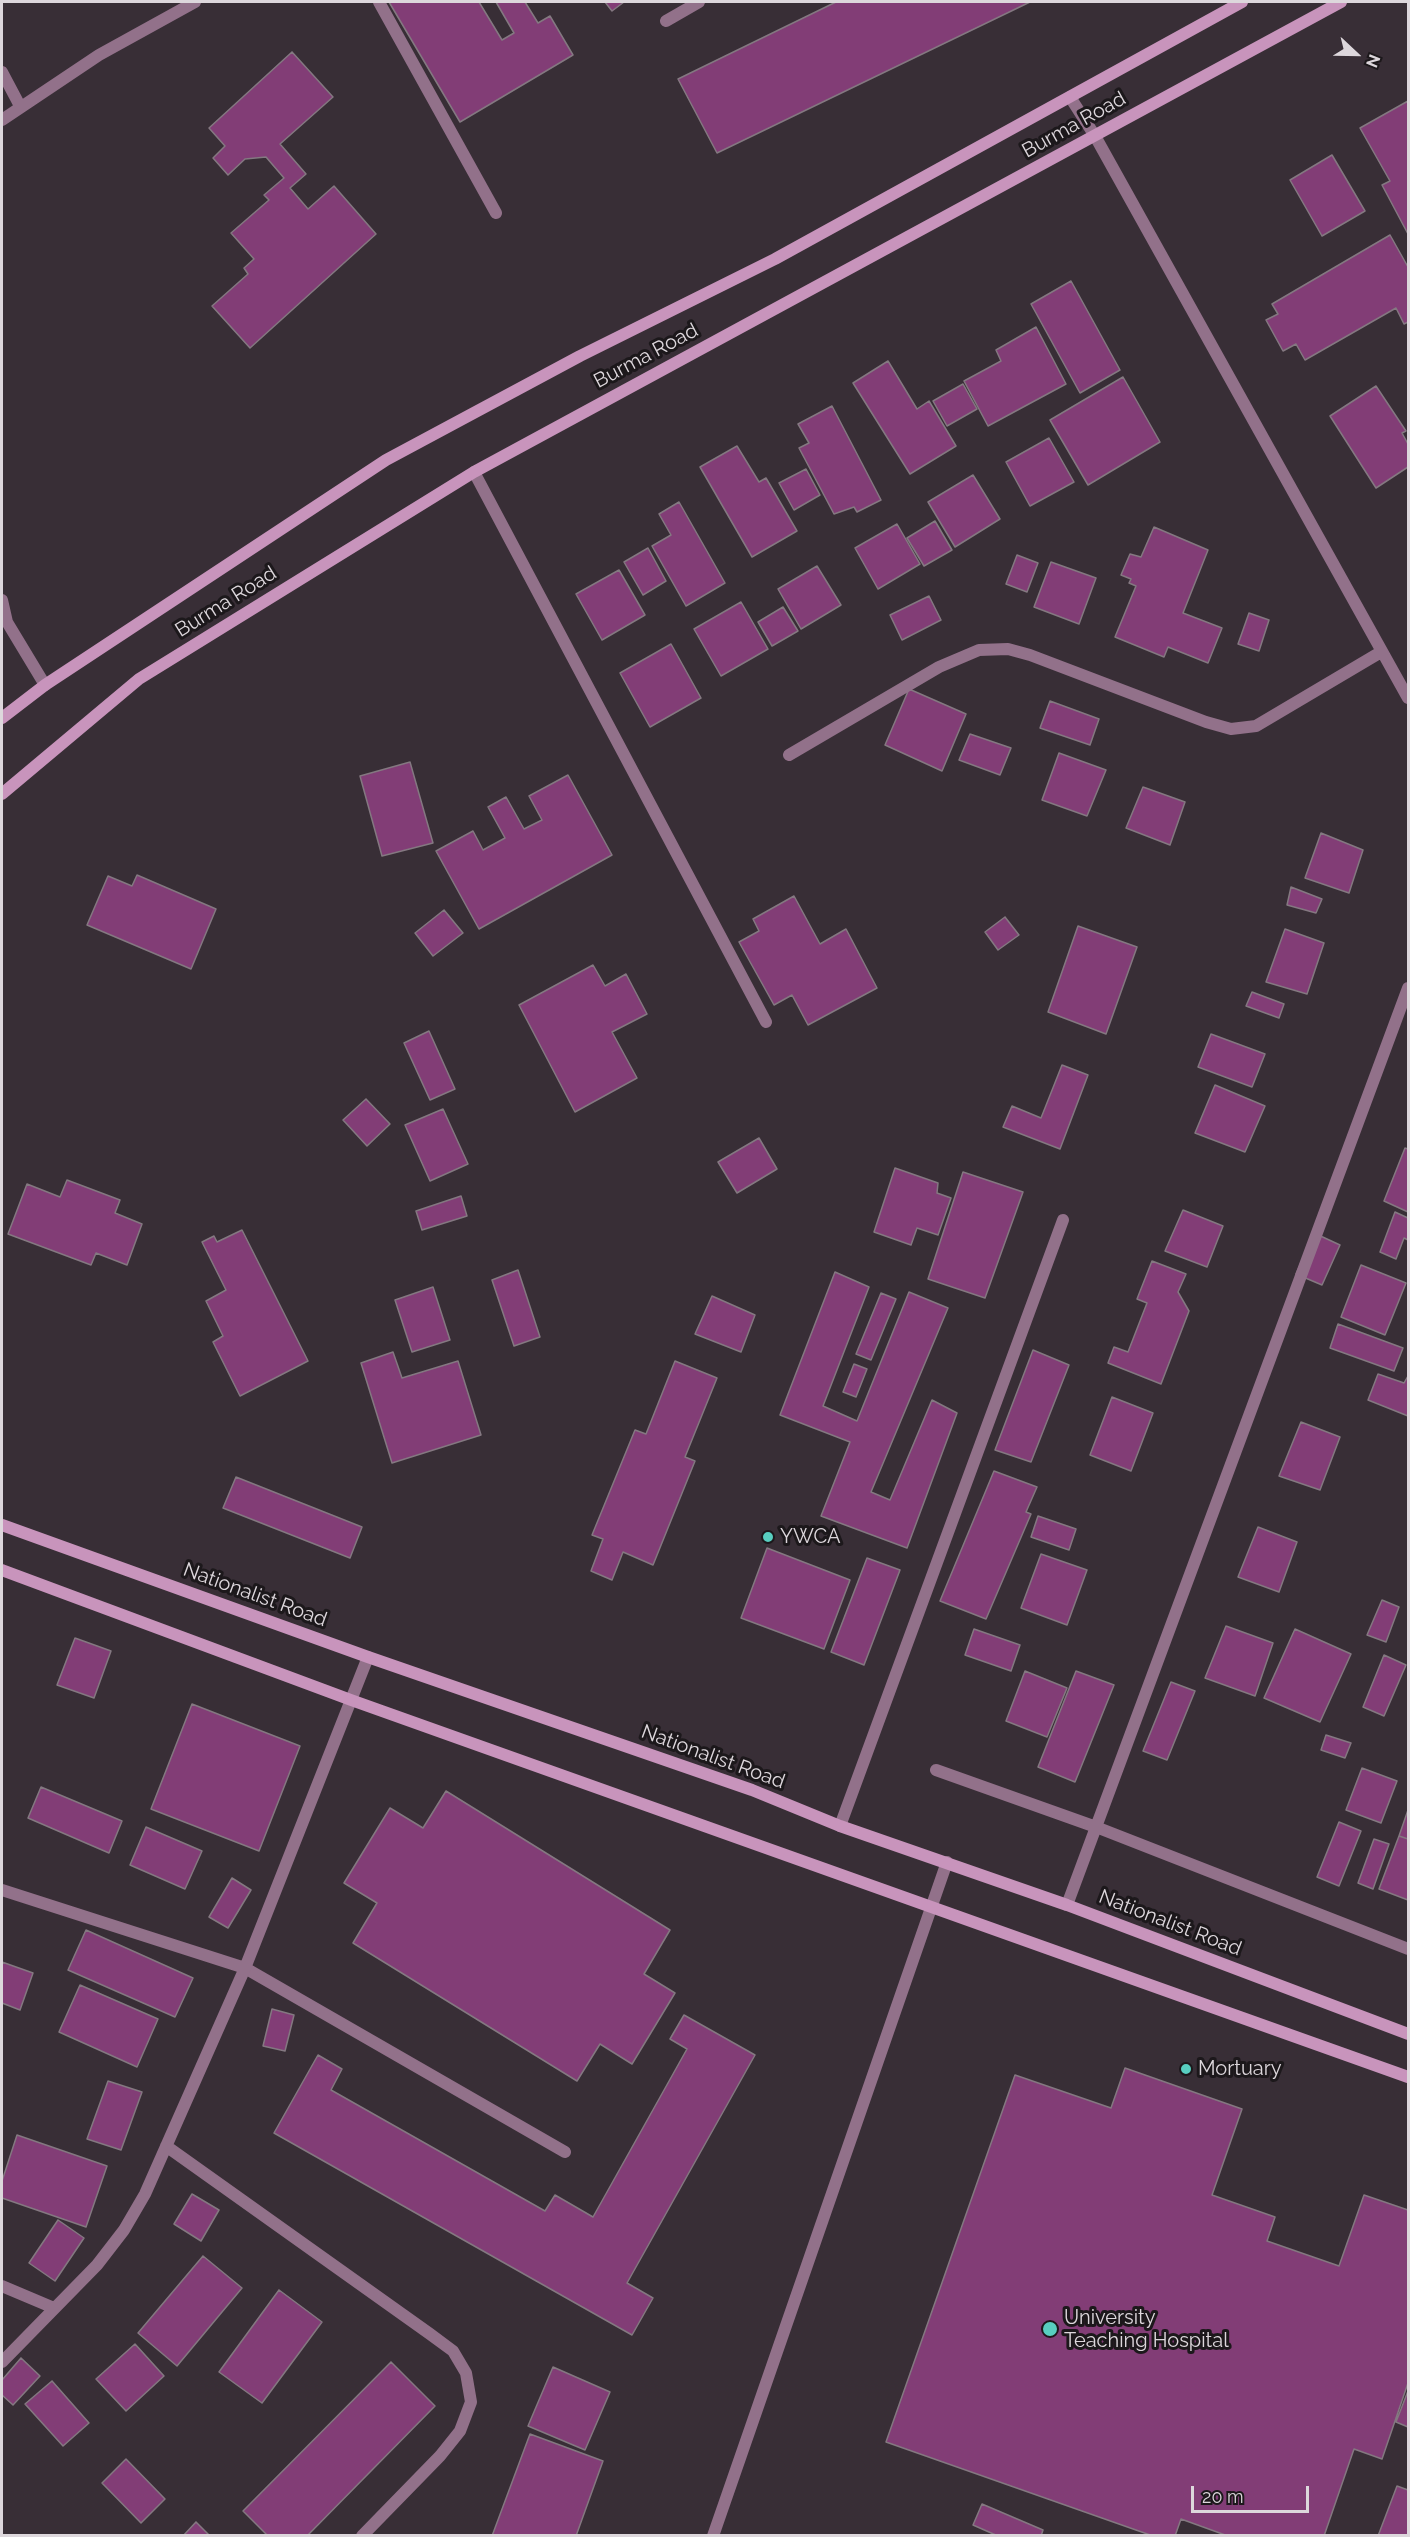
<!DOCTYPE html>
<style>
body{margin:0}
#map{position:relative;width:1410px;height:2537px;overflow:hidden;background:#382e36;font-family:Raleway,sans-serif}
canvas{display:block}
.frame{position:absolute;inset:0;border:3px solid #ddd7dc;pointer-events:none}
.north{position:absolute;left:1326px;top:24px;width:60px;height:60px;-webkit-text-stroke:4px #1c181b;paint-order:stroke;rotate:112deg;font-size:16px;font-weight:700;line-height:24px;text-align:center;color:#ddd7dc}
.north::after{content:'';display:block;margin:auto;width:21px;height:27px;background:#ddd7dc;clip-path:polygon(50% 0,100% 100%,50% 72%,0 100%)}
.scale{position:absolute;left:1191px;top:2486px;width:118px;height:27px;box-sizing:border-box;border:3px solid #ddd7dc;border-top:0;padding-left:8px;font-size:18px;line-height:21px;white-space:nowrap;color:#ddd7dc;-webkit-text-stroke:4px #1c181b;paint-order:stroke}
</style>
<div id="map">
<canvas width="1410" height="2537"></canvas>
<div class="frame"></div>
<div class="north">N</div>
<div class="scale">20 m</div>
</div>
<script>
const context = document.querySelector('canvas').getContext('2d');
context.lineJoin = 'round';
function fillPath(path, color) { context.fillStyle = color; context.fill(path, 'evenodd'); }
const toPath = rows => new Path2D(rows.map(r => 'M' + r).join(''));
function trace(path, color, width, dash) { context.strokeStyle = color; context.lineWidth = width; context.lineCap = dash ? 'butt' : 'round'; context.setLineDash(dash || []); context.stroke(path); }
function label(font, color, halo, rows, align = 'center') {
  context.font = font + ' Raleway,sans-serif'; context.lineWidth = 6; context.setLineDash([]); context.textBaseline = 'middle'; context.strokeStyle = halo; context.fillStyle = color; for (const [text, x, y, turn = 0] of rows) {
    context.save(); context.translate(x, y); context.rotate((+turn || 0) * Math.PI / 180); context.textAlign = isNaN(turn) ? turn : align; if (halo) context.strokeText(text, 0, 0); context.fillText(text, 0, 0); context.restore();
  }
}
const building = toPath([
 [389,2,479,2,502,40,514,33,496,2,525,2,538,23,550,16,573,55,460,122,389,2],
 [605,2,624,2,612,11,605,2],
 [836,2,1030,2,717,153,678,79,836,2],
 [292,52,333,97,280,144,306,174,290,188,308,209,334,186,376,234,250,348,212,306,248,274,244,268,254,259,231,233,269,200,264,195,284,178,266,157,245,159,228,175,213,158,225,146,209,128,292,52],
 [1408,101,1408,234,1382,185,1390,181,1360,128,1408,101],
 [1332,155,1365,211,1322,236,1290,180,1332,155],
 [1390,235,1408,267,1408,322,1404,324,1396,308,1305,360,1296,344,1283,351,1266,320,1278,314,1272,304,1390,235],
 [1071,281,1120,370,1080,393,1031,304,1071,281],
 [1036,327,1066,384,988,426,964,381,1001,361,996,350,1036,327],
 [888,361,917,409,929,401,956,446,910,474,853,383,888,361],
 [1123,377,1160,442,1088,485,1050,420,1123,377],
 [963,384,977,409,947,426,933,401,963,384],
 [1376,386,1406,431,1402,433,1408,444,1408,467,1376,488,1330,416,1376,386],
 [832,406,881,500,857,512,854,507,834,514,799,448,809,443,798,424,832,406],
 [1049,438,1074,482,1030,506,1006,462,1049,438],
 [737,446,759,482,766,478,797,531,752,557,700,467,737,446],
 [806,469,820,495,794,510,779,483,806,469],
 [973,475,1000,519,955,547,928,502,973,475],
 [679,502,725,583,686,606,652,546,671,535,659,514,679,502],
 [935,521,952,550,924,566,907,538,935,521],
 [897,524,920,564,878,589,855,548,897,524],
 [1154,527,1208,550,1183,613,1222,628,1208,663,1168,647,1164,657,1115,637,1136,586,1129,583,1131,579,1121,575,1130,554,1141,557,1154,527],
 [648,548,666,581,643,595,624,562,648,548],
 [1017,555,1038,563,1027,592,1006,584,1017,555],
 [1051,562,1096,578,1079,624,1034,607,1051,562],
 [817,566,841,605,801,629,778,589,817,566],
 [619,570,645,615,602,640,576,594,619,570],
 [929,596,941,620,902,640,890,615,929,596],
 [741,602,768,649,721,676,694,629,741,602],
 [783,607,798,631,772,646,758,622,783,607],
 [1249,613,1269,620,1259,651,1238,644,1249,613],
 [671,644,701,698,650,727,620,673,671,644],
 [909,689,966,714,942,771,885,745,909,689],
 [1050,701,1099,719,1090,745,1040,728,1050,701],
 [970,734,1011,748,1000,775,959,760,970,734],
 [1059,753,1106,770,1087,816,1042,800,1059,753],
 [410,762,433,843,382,856,360,776,410,762],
 [568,775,612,855,479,929,436,851,473,831,483,850,505,838,488,807,506,797,524,829,542,820,529,796,568,775],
 [1143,787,1185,802,1170,845,1126,828,1143,787],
 [1321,833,1363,850,1349,893,1305,878,1321,833],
 [137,875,216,909,191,969,87,925,108,876,132,886,137,875],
 [1291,887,1322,899,1316,913,1287,905,1291,887],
 [794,896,820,944,846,929,877,988,808,1025,792,995,774,1005,739,942,759,931,753,919,794,896],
 [444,910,463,933,433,956,415,933,444,910],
 [1005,917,1019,935,998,950,985,932,1005,917],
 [1078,926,1137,947,1106,1034,1048,1012,1078,926],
 [1285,929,1324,943,1307,994,1266,982,1285,929],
 [593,965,605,986,626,974,647,1014,612,1032,637,1078,575,1112,519,1005,593,965],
 [1252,992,1284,1004,1279,1018,1246,1006,1252,992],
 [429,1031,455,1089,430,1100,404,1043,429,1031],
 [1211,1034,1265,1054,1252,1087,1198,1067,1211,1034],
 [1062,1065,1088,1075,1060,1149,1003,1127,1012,1106,1041,1118,1062,1065],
 [1215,1085,1265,1106,1245,1152,1195,1133,1215,1085],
 [366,1099,390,1124,367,1146,343,1120,366,1099],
 [443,1109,468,1164,430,1181,405,1125,443,1109],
 [759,1138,777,1169,737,1193,718,1162,759,1138],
 [1405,1148,1408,1149,1408,1212,1384,1201,1405,1148],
 [895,1168,938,1183,937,1193,951,1198,938,1235,917,1228,911,1245,874,1232,895,1168],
 [963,1172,1023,1192,985,1298,928,1279,963,1172],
 [67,1180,120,1200,115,1213,142,1224,127,1265,96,1253,91,1265,8,1234,27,1184,60,1197,67,1180],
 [461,1196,467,1216,422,1230,416,1211,461,1196],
 [1183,1210,1223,1226,1207,1267,1165,1251,1183,1210],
 [1395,1212,1408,1218,1408,1240,1404,1238,1396,1259,1380,1252,1395,1212],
 [242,1230,308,1361,240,1396,213,1342,223,1336,206,1301,226,1290,202,1242,214,1236,217,1242,242,1230],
 [1314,1233,1340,1245,1322,1285,1296,1274,1314,1233],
 [1152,1261,1186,1274,1178,1292,1189,1311,1161,1384,1108,1363,1114,1347,1128,1352,1147,1303,1137,1299,1152,1261],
 [1361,1265,1406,1283,1385,1335,1341,1317,1361,1265],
 [518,1270,540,1337,514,1346,492,1280,518,1270],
 [835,1272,869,1287,823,1406,857,1421,909,1292,948,1308,871,1492,890,1500,932,1400,957,1413,907,1548,821,1516,850,1442,780,1415,835,1272],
 [433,1287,450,1340,412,1352,395,1300,433,1287],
 [881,1293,896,1299,871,1360,856,1354,881,1293],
 [712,1296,755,1315,741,1352,695,1334,712,1296],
 [1338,1324,1403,1348,1394,1371,1330,1348,1338,1324],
 [1033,1350,1069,1365,1031,1462,995,1450,1033,1350],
 [393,1352,402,1378,458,1361,481,1435,392,1463,361,1363,393,1352],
 [675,1361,717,1378,685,1457,695,1461,653,1565,623,1552,612,1580,591,1571,603,1539,592,1535,635,1430,646,1434,675,1361],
 [854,1364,867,1369,856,1397,843,1392,854,1364],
 [1378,1374,1404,1383,1408,1376,1408,1416,1368,1400,1378,1374],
 [1112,1397,1153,1413,1131,1471,1090,1455,1112,1397],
 [1301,1422,1340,1437,1320,1490,1279,1476,1301,1422],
 [994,1471,1037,1487,1026,1512,1031,1514,986,1619,940,1601,994,1471],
 [236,1477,362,1527,350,1558,223,1508,236,1477],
 [1038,1516,1076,1529,1069,1550,1031,1537,1038,1516],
 [1258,1527,1297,1542,1279,1592,1238,1577,1258,1527],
 [767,1548,850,1580,824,1649,741,1618,767,1548],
 [1041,1554,1087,1570,1067,1625,1021,1608,1041,1554],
 [867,1558,900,1570,864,1665,831,1652,867,1558],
 [1382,1600,1399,1607,1386,1642,1367,1635,1382,1600],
 [1226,1626,1273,1643,1255,1696,1205,1678,1226,1626],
 [974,1629,1020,1645,1011,1671,965,1655,974,1629],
 [1295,1629,1351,1654,1320,1722,1264,1698,1295,1629],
 [75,1638,111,1651,94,1698,57,1685,75,1638],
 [1384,1655,1406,1665,1384,1716,1363,1707,1384,1655],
 [1025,1671,1067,1688,1047,1737,1006,1721,1025,1671],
 [1076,1671,1114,1685,1075,1782,1038,1767,1076,1671],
 [1171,1682,1195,1691,1167,1760,1143,1751,1171,1682],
 [192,1704,300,1746,259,1851,151,1809,192,1704],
 [1326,1735,1351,1743,1345,1758,1321,1750,1326,1735],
 [1362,1768,1397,1781,1381,1823,1346,1810,1362,1768],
 [41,1787,122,1821,109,1853,28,1818,41,1787],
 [446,1791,670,1930,644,1974,675,1993,632,2064,600,2044,577,2081,353,1943,377,1903,344,1883,390,1808,423,1828,446,1791],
 [1408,1810,1408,1839,1399,1836,1408,1810],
 [1339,1822,1361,1831,1339,1886,1317,1877,1339,1822],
 [146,1827,202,1851,185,1889,130,1865,146,1827],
 [1399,1836,1408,1839,1408,1900,1379,1889,1399,1836],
 [1374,1839,1389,1844,1373,1889,1358,1883,1374,1839],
 [232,1878,251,1890,228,1928,209,1917,232,1878],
 [86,1930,193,1978,175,2017,68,1970,86,1930],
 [2,1962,33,1973,20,2010,2,2003,2,1962],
 [80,1985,158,2019,137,2067,59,2032,80,1985],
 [272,2009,294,2015,285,2051,263,2046,272,2009],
 [684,2015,755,2055,627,2283,653,2298,632,2335,274,2133,318,2055,342,2069,331,2090,545,2211,555,2195,593,2217,687,2049,670,2039,684,2015],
 [1125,2068,1242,2109,1212,2195,1275,2217,1267,2241,1339,2266,1364,2195,1408,2210,1408,2383,1382,2459,1354,2449,1324,2536,1228,2536,1181,2519,1175,2536,1153,2536,886,2442,1015,2075,1111,2108,1125,2068],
 [108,2081,142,2092,121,2150,87,2139,108,2081],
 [17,2135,107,2166,86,2227,2,2198,2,2181,17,2135],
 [192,2194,219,2210,201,2241,174,2224,192,2194],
 [58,2220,84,2238,55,2281,29,2263,58,2220],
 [203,2256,242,2288,177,2366,138,2333,203,2256],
 [279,2290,322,2322,262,2403,219,2372,279,2290],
 [135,2344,164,2376,126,2411,96,2379,135,2344],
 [21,2358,40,2376,13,2405,2,2395,2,2380,21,2358],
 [391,2362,435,2406,307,2536,268,2536,243,2511,391,2362],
 [553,2367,610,2392,585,2450,528,2426,553,2367],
 [52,2381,89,2423,63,2446,25,2404,52,2381],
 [1408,2391,1408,2427,1396,2422,1408,2391],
 [530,2434,603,2461,576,2536,492,2536,530,2434],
 [126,2459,165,2499,141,2523,102,2483,126,2459],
 [1397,2486,1408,2490,1408,2536,1378,2536,1397,2486],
 [982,2504,1043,2530,1041,2536,998,2536,973,2525,982,2504],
 [196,2522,210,2536,183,2536,196,2522]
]);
fillPath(building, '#823d76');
trace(building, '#847881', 1.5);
trace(toPath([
 [379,2,496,213],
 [666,21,699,2],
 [2,600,7,622,45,685],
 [245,1968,565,2152],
 [713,2536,947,1862]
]), '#92718a', 12);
trace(toPath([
 [2,72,20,106],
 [1070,97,1095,136,1408,698],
 [2,120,99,55,195,2],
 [474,472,766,1022],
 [789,755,939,667,979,650,1008,649,1030,655,1206,722,1231,729,1256,726,1381,652],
 [936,1770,1096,1827,1408,1949],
 [840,1826,1063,1220],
 [2,1890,245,1968],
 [1067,1905,1408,988],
 [166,2146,430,2334,453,2351,466,2373,471,2402,460,2431,440,2456,362,2536],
 [2,2286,54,2308],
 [2,2362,97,2265,124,2230,145,2194,245,1968,368,1657]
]), '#92718a', 12);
trace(toPath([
 [2,718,45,685,386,460,580,356,775,259,1242,2],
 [2,794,139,679,474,472,1341,2],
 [2,1525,368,1657,752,1790,840,1826,1067,1905,1408,2034],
 [2,1570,351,1700,1408,2077]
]), '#c894bc', 12);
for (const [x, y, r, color] of [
 [768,1537,6,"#58cec0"],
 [1186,2069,6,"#58cec0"],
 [1050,2329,8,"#58cec0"]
]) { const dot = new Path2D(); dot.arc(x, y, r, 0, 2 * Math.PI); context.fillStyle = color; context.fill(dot); trace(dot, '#1c181b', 2); }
label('20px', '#ddd7dc', '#1c181b', [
 ["Burma Road",1074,125,-29],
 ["Burma Road",646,356,-28],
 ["Burma Road",226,602,-32],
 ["Nationalist Road",255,1595,20],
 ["Nationalist Road",713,1757,20],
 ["Nationalist Road",1170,1923,21]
]);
label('20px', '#ddd7dc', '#1c181b', [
 ["YWCA",780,1537],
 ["Mortuary",1198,2069],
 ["University",1064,2318],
 ["Teaching Hospital",1064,2341]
], 'left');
</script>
